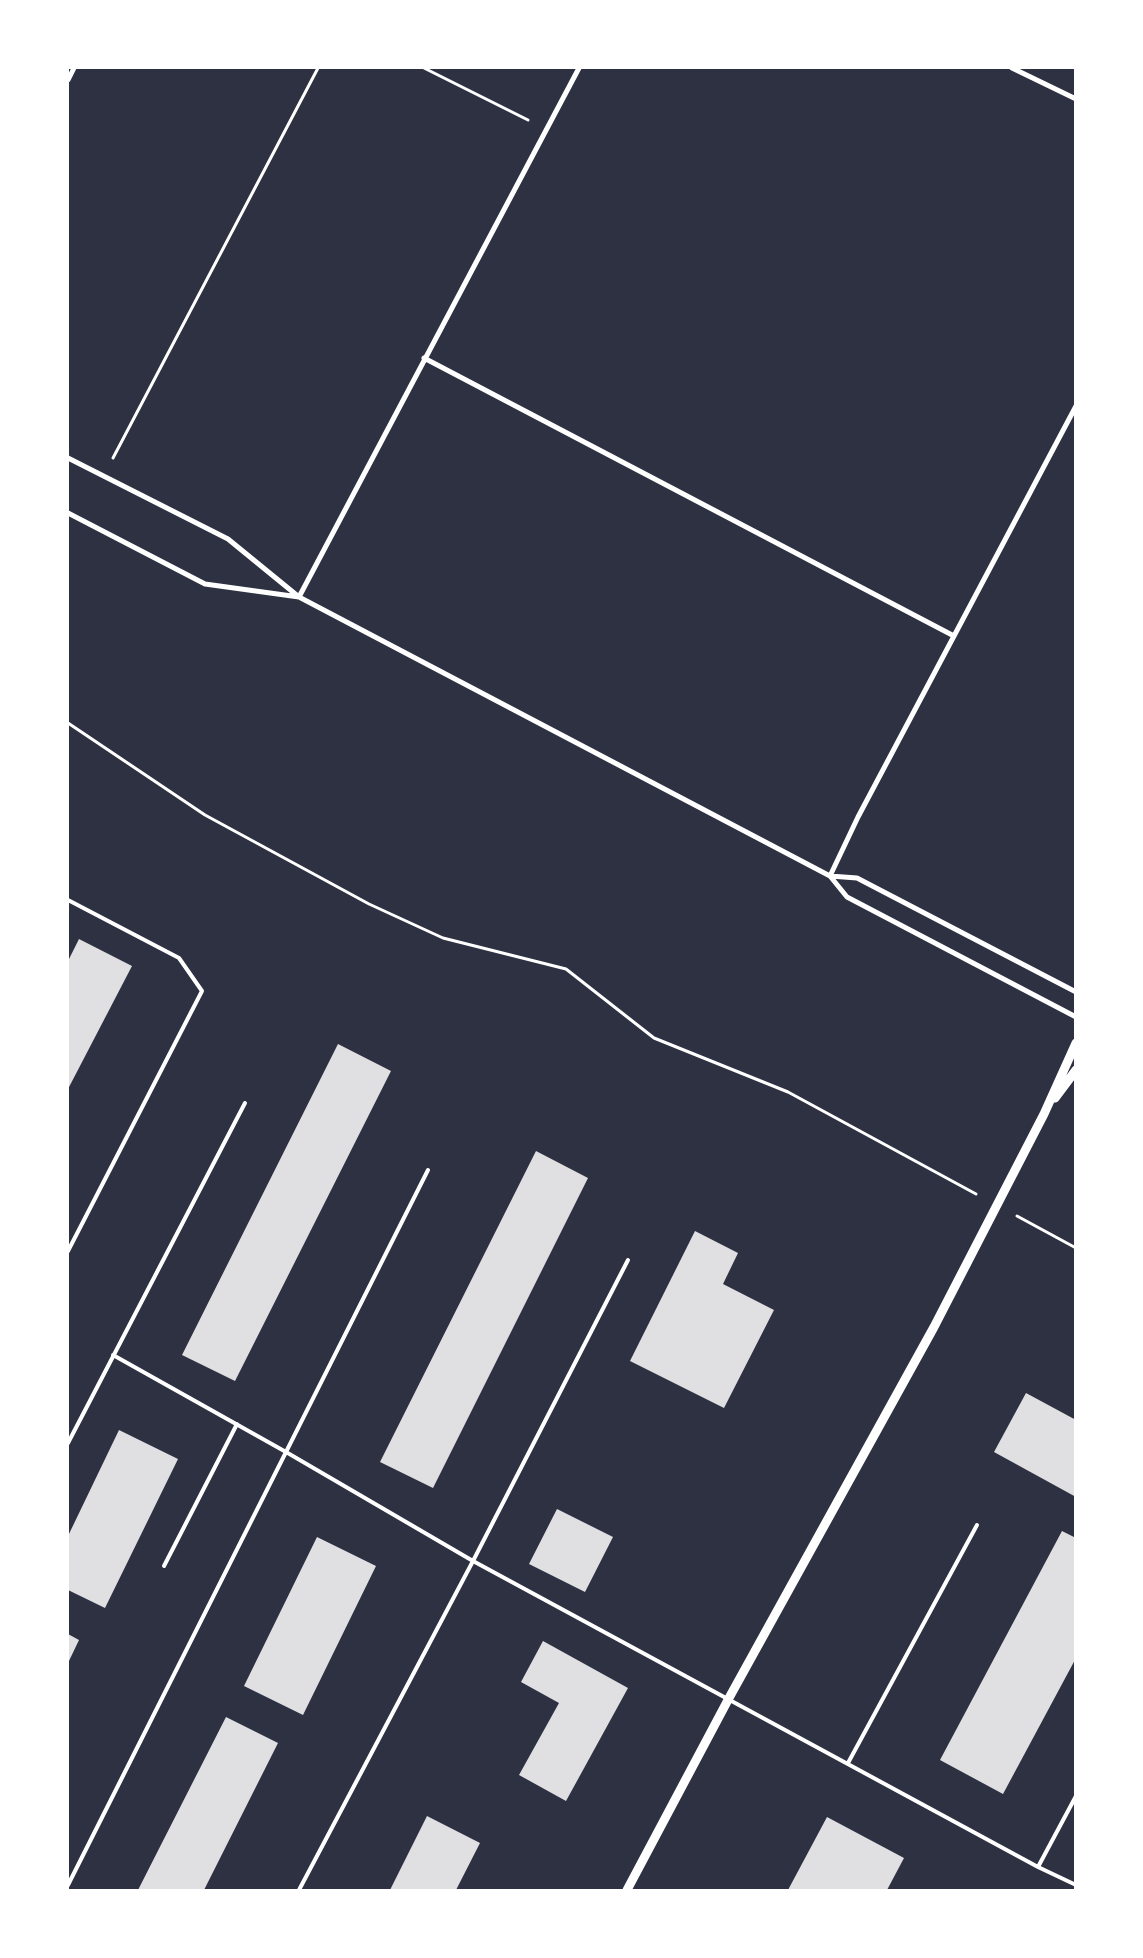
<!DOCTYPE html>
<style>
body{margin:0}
#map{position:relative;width:1143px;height:1958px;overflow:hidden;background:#2d3142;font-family:Commissioner,sans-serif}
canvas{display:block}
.frame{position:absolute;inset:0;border:69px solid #fff;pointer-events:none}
</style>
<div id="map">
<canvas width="1143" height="1958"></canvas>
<div class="frame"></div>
</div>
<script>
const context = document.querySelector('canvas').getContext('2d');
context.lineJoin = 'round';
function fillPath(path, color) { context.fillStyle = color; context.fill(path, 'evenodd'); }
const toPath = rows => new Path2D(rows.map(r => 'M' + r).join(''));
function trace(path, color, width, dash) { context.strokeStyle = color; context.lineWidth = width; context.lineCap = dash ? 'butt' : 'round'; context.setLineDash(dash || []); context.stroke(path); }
fillPath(toPath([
 [79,939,132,966,68,1089,68,961],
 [338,1044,391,1071,235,1381,182,1355],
 [536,1151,588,1178,433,1488,380,1462],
 [695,1231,738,1253,723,1284,774,1310,724,1408,630,1361],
 [1026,1393,1076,1420,1076,1497,994,1452],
 [119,1430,178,1459,105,1608,68,1590,68,1536],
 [557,1509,613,1537,585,1592,529,1564],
 [1062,1531,1076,1538,1076,1658,1003,1794,940,1760],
 [317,1537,376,1566,303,1715,244,1686],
 [68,1634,79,1640,68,1663],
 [543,1641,628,1688,566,1801,519,1775,559,1703,521,1682],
 [226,1717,278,1743,204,1890,138,1890],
 [427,1816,480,1843,456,1890,390,1890],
 [827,1817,904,1858,887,1890,788,1890]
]), '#e0e0e3');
trace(toPath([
 [424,68,528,120],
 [113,458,318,68],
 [68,723,205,815,369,904,443,938,566,969,654,1038,788,1092,976,1194],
 [1017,1216,1076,1248]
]), '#fff', 3);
trace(toPath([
 [68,900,179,958,202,991,68,1251],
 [113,1355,286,1452,473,1561,1038,1867,1076,1885],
 [68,1443,245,1103],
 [164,1566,237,1424],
 [848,1763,977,1525],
 [1038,1867,1076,1796],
 [68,1885,428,1170],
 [299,1890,473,1561,628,1260]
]), '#fff', 4);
trace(toPath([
 [1012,68,1076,99],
 [68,80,74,68],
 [424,358,954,636],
 [68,458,228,539,299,597,830,876,857,878,1076,992],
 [68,513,205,584,299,597],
 [299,597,579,68],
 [830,876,858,817,1076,406],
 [830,876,847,897,1076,1017]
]), '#fff', 5);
trace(toPath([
 [1055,1098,1076,1070],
 [627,1890,729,1698,934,1327,1044,1114,1076,1043]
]), '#fff', 9);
</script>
